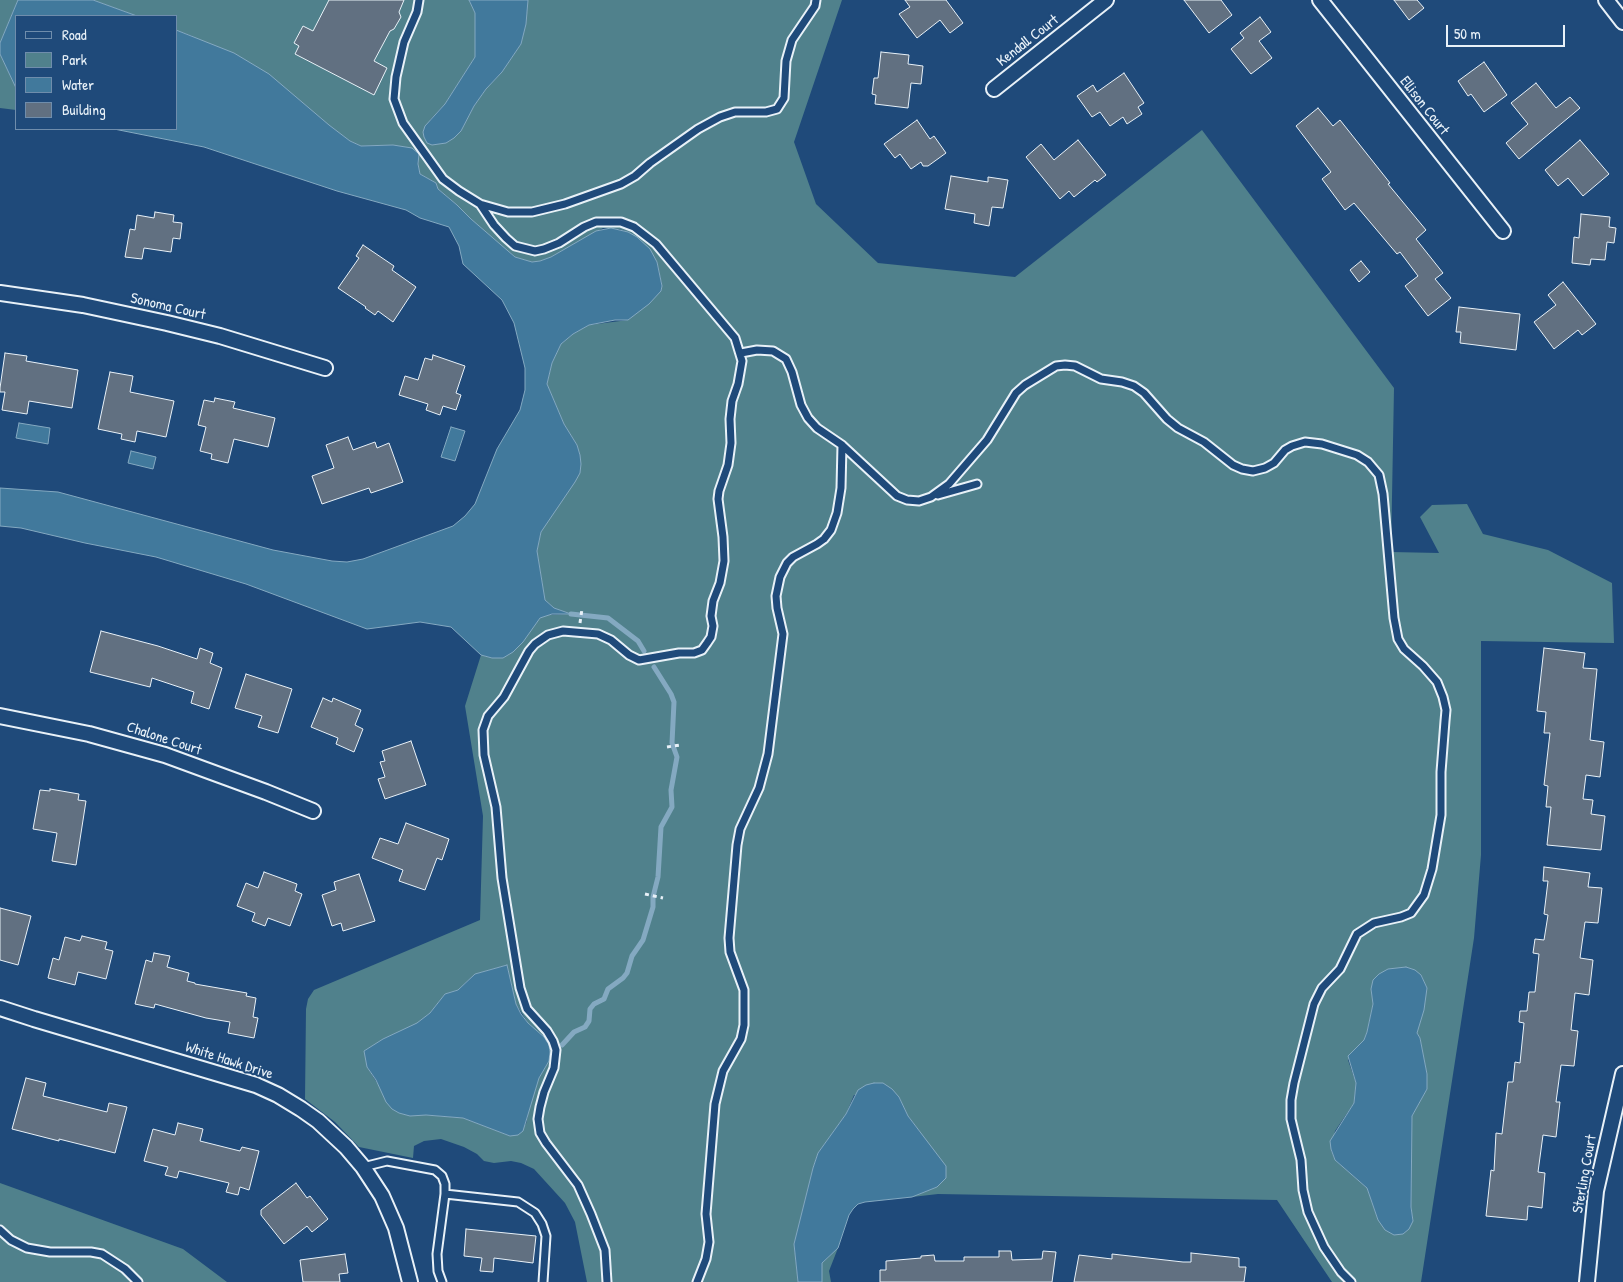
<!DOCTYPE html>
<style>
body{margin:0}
#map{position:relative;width:1623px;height:1282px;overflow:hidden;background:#1f4a7a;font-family:"Patrick Hand",sans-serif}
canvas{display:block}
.legend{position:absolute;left:15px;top:15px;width:162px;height:115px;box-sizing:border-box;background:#1f4a7a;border:1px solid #6f8dac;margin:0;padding:6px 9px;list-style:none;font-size:15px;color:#e8f1f8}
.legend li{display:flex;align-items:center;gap:10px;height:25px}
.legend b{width:25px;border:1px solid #6f8dac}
.scale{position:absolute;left:1446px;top:25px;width:119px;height:22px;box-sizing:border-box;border:2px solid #e8f1f8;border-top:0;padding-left:6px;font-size:15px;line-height:18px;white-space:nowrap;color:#e8f1f8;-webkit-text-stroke:4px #1f4a7a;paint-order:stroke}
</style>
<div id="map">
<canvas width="1623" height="1282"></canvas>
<ul class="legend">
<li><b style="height:6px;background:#1f4a7a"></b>Road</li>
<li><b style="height:14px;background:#50818c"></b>Park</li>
<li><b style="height:14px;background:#41799c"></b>Water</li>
<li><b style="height:14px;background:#617081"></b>Building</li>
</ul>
<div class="scale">50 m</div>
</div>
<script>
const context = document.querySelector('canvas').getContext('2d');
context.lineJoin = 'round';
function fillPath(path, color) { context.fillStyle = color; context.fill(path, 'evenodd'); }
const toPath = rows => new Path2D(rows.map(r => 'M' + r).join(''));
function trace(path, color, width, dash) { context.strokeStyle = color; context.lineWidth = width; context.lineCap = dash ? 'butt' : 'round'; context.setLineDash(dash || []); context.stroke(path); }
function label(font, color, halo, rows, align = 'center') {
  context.font = font + ' "Patrick Hand",sans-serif'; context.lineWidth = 4; context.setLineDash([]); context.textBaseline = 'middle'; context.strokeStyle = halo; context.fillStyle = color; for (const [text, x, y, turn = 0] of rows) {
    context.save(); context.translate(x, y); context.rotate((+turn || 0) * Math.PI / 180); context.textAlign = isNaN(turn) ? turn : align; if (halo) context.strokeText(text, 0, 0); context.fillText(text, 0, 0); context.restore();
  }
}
fillPath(toPath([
 [0,0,18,0,0,43],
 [93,0,469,0,475,13,475,57,445,104,430,120,454,138,461,131,474,106,486,89,502,72,521,44,526,24,528,0,842,0,794,142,816,204,878,263,1015,277,1202,130,1394,388,1391,552,1439,553,1420,517,1432,505,1467,504,1483,534,1548,550,1612,583,1614,643,1481,641,1481,855,1474,938,1421,1282,1332,1282,1277,1200,938,1194,912,1197,937,1187,920,1132,908,1116,899,1097,854,1095,846,1114,818,1153,813,1168,794,1244,798,1282,587,1282,575,1222,565,1203,534,1169,521,1163,511,1161,494,1163,484,1161,477,1154,464,1147,441,1139,424,1141,414,1146,413,1158,359,1147,335,1122,305,1099,306,1009,308,999,314,990,480,920,483,816,465,706,481,655,492,658,523,642,537,621,544,615,570,614,554,608,545,600,537,551,541,532,580,455,577,445,564,424,547,384,552,363,561,344,573,334,589,325,628,320,661,291,662,285,657,262,628,232,619,229,603,228,551,257,540,261,532,262,515,257,470,219,457,205,438,189,436,183,420,174,418,165,419,154,393,145,361,146,350,141,192,36,176,30,176,16,137,16],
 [507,965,516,1004,528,1023,544,1037,549,1061,539,1078,529,1109,526,1124,510,1136,463,1118,426,1115,410,1115,399,1113,381,1089,367,1067,365,1051,383,1039,417,1024,430,1013,445,994,458,990,475,974],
 [1421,975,1427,988,1417,1033,1420,1038,1427,1074,1427,1089,1412,1116,1411,1207,1413,1221,1378,1220,1367,1188,1335,1160,1331,1150,1335,1131,1354,1103,1356,1083,1348,1060,1364,1040,1367,1032,1373,1004,1371,989],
 [0,54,16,88,16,110,0,108],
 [0,1183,183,1249,227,1282,0,1282],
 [838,1248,829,1271,831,1282,822,1282,822,1263]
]), '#50818c');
const water = toPath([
 [18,0,93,0,137,16,16,16,16,88,0,54,0,43,18,0],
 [469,0,528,0,526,24,521,44,502,72,486,89,474,106,461,131,454,138,446,143,432,145,427,143,424,137,423,132,425,126,445,104,475,57,475,13,469,0],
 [176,30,234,53,269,74,329,125,350,141,361,146,393,145,412,148,419,154,418,164,420,174,436,183,438,189,457,205,471,219,515,257,532,262,540,261,551,257,596,231,611,228,628,232,637,237,650,249,657,262,662,286,661,291,649,304,628,320,615,320,589,325,573,334,561,344,552,363,547,384,564,424,577,445,580,455,581,464,580,473,575,482,541,532,537,551,545,600,554,608,571,614,552,614,540,618,523,642,513,652,503,658,492,658,481,655,451,627,420,622,367,629,246,584,156,557,85,543,21,528,0,526,0,488,58,492,273,550,332,561,347,562,363,559,453,526,465,516,475,504,497,449,520,410,525,390,525,368,514,323,502,300,463,264,459,246,449,227,420,218,406,210,337,191,204,147,114,129,176,129,176,30],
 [19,423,50,428,48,444,16,438,19,423],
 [451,427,465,431,455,461,441,457,451,427],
 [131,451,156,457,153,469,128,463,131,451],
 [507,965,516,1004,521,1014,528,1023,544,1037,549,1045,550,1052,549,1061,539,1078,523,1131,518,1135,510,1136,463,1118,426,1115,410,1116,399,1113,392,1109,386,1102,376,1080,367,1067,364,1051,383,1039,417,1023,430,1013,445,994,458,990,475,974,507,965],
 [1406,967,1415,970,1421,975,1427,988,1424,1010,1417,1033,1420,1038,1427,1074,1427,1089,1412,1116,1411,1207,1413,1221,1409,1229,1403,1234,1394,1235,1385,1230,1378,1220,1367,1188,1335,1160,1331,1149,1330,1141,1354,1103,1356,1083,1348,1056,1364,1040,1367,1032,1373,1004,1371,989,1373,980,1379,974,1388,969,1406,967],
 [874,1083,883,1083,892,1089,899,1097,908,1116,946,1166,946,1178,937,1187,912,1197,865,1202,858,1204,853,1209,849,1215,838,1248,822,1263,822,1282,798,1282,794,1244,813,1168,818,1153,846,1114,858,1090,866,1085,874,1083]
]);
fillPath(water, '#41799c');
trace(water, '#84a9c1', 1);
trace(toPath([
 [571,614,608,618,638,641,644,651],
 [562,1045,574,1032,585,1027,589,1021,590,1009,594,1004,604,999,608,989,623,978,627,973,632,956,643,940,653,907,653,897,658,877,661,827,672,807,671,790,677,757,672,743,674,702,671,694,654,667]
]), '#84a9c1', 5);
const building = toPath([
 [329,0,404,0,399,12,401,17,394,29,390,31,374,61,387,68,374,95,295,54,299,46,294,43,303,26,313,31,329,0],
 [905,0,946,0,963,23,950,33,940,20,917,38,899,14,910,7,905,0],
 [1184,0,1221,0,1232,15,1209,33,1184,0],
 [1394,0,1417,0,1424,8,1409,20,1394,0],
 [1260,17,1271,32,1259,41,1272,58,1251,74,1231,49,1244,38,1240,33,1260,17],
 [881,52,909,55,908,64,923,66,921,84,911,83,908,108,875,104,876,95,872,94,874,78,878,78,881,52],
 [1484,62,1507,95,1484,112,1471,94,1468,96,1458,81,1484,62],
 [1124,73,1144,103,1138,107,1142,114,1127,124,1123,117,1110,126,1100,112,1092,117,1077,96,1093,85,1097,92,1124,73],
 [1536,83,1556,108,1570,97,1580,108,1519,159,1506,143,1528,124,1511,103,1536,83],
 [1318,108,1333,126,1340,120,1390,183,1388,184,1426,230,1416,239,1443,273,1435,279,1451,298,1428,316,1405,286,1418,276,1400,252,1397,254,1354,203,1345,210,1322,179,1331,172,1296,126,1318,108],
 [917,120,930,139,934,136,946,153,928,166,923,166,921,162,911,169,900,154,895,158,884,144,917,120],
 [1078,140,1106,175,1097,182,1095,180,1074,197,1069,191,1060,199,1026,157,1041,144,1054,160,1078,140],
 [1580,140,1609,174,1583,196,1568,178,1558,186,1545,170,1580,140],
 [951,176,988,182,988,177,1008,180,1003,208,992,207,989,226,974,223,975,214,945,209,951,176],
 [155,212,174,215,173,222,182,223,180,239,173,238,171,252,144,248,142,259,125,257,130,229,135,230,137,215,154,218,155,212],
 [1581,214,1610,217,1609,227,1616,228,1614,243,1607,242,1605,260,1591,259,1590,265,1572,263,1574,237,1579,238,1581,214],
 [363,245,394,266,392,270,416,287,393,322,378,311,375,315,365,308,366,307,338,288,359,258,356,256,363,245],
 [1361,261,1370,272,1359,282,1350,270,1361,261],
 [1563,282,1596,324,1582,335,1578,330,1554,349,1534,322,1556,305,1548,295,1563,282],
 [1459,307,1520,314,1516,350,1460,343,1461,332,1456,332,1459,307],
 [5,353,27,356,26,361,78,370,72,408,29,401,27,414,2,410,5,392,0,392,0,388,5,353],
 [433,355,465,366,456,393,461,395,456,410,443,406,440,415,426,410,428,404,399,395,405,376,418,380,425,358,432,360,433,355],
 [110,372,133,376,130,392,174,401,166,437,137,431,135,442,121,439,122,434,98,429,110,372],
 [215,398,235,402,233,408,275,418,268,447,234,439,228,463,211,459,212,454,200,451,206,427,198,425,204,400,214,402,215,398],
 [348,437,353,450,375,442,377,448,389,443,403,482,371,493,369,488,322,504,312,476,334,468,326,445,348,437],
 [101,631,158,646,197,659,200,648,213,653,210,663,222,668,209,709,191,703,194,692,152,678,150,687,90,672,101,631],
 [1544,648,1585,653,1583,668,1597,669,1590,740,1604,742,1600,777,1586,775,1583,799,1593,800,1591,814,1605,816,1601,850,1547,845,1551,807,1546,807,1548,786,1544,785,1550,733,1544,733,1546,712,1537,711,1544,648],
 [246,674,292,689,278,733,258,727,262,716,235,708,246,674],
 [323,698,332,702,333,698,361,710,355,725,363,729,354,752,336,744,338,738,311,727,323,698],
 [411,741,426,785,385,799,378,779,385,777,380,762,385,761,382,751,411,741],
 [50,789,79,794,78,800,86,801,76,865,52,861,57,833,33,829,40,790,50,791,50,789],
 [406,823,449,839,442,860,437,858,425,890,399,881,403,870,372,858,380,838,398,844,406,823],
 [1544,867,1590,873,1588,887,1602,888,1598,923,1585,922,1580,958,1593,960,1589,995,1575,993,1571,1030,1578,1031,1574,1066,1561,1065,1556,1102,1560,1102,1556,1137,1543,1135,1538,1172,1545,1173,1542,1208,1528,1206,1527,1220,1486,1216,1491,1170,1494,1171,1496,1133,1502,1134,1508,1082,1513,1082,1515,1062,1520,1063,1524,1023,1519,1022,1520,1011,1527,1011,1529,992,1535,992,1539,954,1533,953,1535,939,1544,940,1548,915,1544,914,1548,881,1543,881,1544,867],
 [264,872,297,884,295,891,302,894,290,926,268,918,265,926,252,921,255,913,237,906,246,883,258,888,264,872],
 [359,874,375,921,343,931,341,923,332,926,322,895,336,890,334,882,359,874],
 [0,908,31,916,18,965,0,960,0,908],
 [82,936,107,942,105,949,113,951,106,979,78,972,75,985,48,978,53,958,59,960,65,937,80,941,82,936],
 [154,953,170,956,167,967,189,973,187,981,195,983,195,984,247,993,246,996,256,998,253,1017,258,1018,254,1038,228,1033,230,1022,206,1018,155,1004,154,1008,135,1004,146,960,152,962,154,953],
 [26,1078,46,1083,43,1096,107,1112,109,1103,127,1107,115,1153,59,1139,59,1141,12,1129,26,1078],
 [178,1123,203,1129,200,1141,240,1151,242,1147,259,1151,249,1190,240,1187,238,1195,226,1192,229,1183,179,1171,177,1178,165,1175,168,1167,144,1161,153,1129,175,1135,178,1123],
 [296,1183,307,1198,310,1196,328,1219,312,1232,307,1226,284,1244,261,1215,261,1210,296,1183],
 [466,1229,536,1236,533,1263,494,1258,493,1272,480,1271,482,1258,464,1256,466,1229],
 [999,1251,1011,1251,1012,1260,1042,1259,1043,1251,1056,1252,1052,1282,880,1282,880,1270,886,1270,886,1261,921,1258,921,1256,934,1255,935,1261,964,1261,964,1257,999,1257,999,1251],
 [1191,1253,1239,1258,1239,1267,1246,1267,1244,1282,1074,1282,1079,1255,1112,1259,1112,1254,1183,1262,1191,1262,1191,1253],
 [345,1254,348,1273,339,1274,340,1282,303,1282,300,1260,345,1254]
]);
fillPath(building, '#617081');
trace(building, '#e8f1f8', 1);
const service = toPath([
 [419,0,417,12,404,42,396,77,394,99,403,123,443,179,459,191,480,204,508,212,532,212,565,204,621,184,635,176,650,163,698,129,720,117,735,112,766,112,777,109,784,98,786,61,792,40,815,6,816,0],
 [480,204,494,225,506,238,515,246,535,251,544,249,559,243,584,227,596,222,621,222,634,227,656,244,735,338,742,361,738,384,732,401,730,419,731,443,728,465,719,491,718,499,723,537,724,561,720,583,713,601,711,616,713,626,711,637,707,643,702,650,694,653,679,653,639,660,629,655,611,640,598,634,563,631,548,635,535,644,529,651,504,697,488,716,483,730,484,755,496,807,502,878,520,988,527,1009,547,1031,553,1041,556,1050,554,1068,544,1092,540,1107,538,1119,540,1133,546,1143,578,1185,591,1214,605,1250,607,1282],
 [741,353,757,350,773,351,786,359,792,372,801,405,808,418,817,428,842,445,897,496,907,500,919,501,931,497,949,484,987,440,1016,393,1025,385,1056,366,1065,365,1075,366,1101,379,1122,382,1134,386,1144,393,1167,419,1178,428,1204,442,1233,465,1242,469,1253,471,1265,468,1274,463,1285,450,1292,446,1305,442,1322,444,1357,455,1368,462,1379,475,1383,494,1394,618,1398,639,1404,649,1423,666,1437,682,1443,697,1446,710,1445,721,1441,772,1441,815,1432,869,1424,895,1411,913,1401,917,1374,923,1357,934,1340,969,1322,988,1314,1004,1294,1083,1291,1100,1291,1119,1301,1160,1303,1190,1308,1212,1324,1247,1341,1272,1351,1282],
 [938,495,977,484],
 [363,1167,387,1161,435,1170,442,1176,445,1184,445,1194,518,1202,535,1213,542,1224,546,1236,543,1282],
 [0,1230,11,1240,27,1248,50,1252,91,1252,102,1254,125,1269,138,1282],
 [442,1282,438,1271,437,1254,445,1194],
 [697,1282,706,1259,709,1242,706,1214,715,1104,723,1071,741,1039,744,1025,744,990,730,952,729,938,737,845,740,829,759,788,768,754,783,634,777,608,776,596,780,577,787,563,793,557,817,544,824,539,831,530,837,513,841,488,842,445]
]);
const minor = toPath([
 [1320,0,1503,231],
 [1606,0,1623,22],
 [994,89,1106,0],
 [0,293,83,305,167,323,220,336,325,368],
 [0,716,89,734,165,755,266,792,313,811],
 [0,1008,34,1019,256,1085,278,1095,301,1109,318,1121,346,1147,363,1167,382,1196,396,1228,410,1282],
 [1587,1282,1596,1191,1623,1074]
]);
trace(service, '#e8f1f8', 11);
trace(minor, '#e8f1f8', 18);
trace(toPath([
 [580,623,582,609],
 [667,747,680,745],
 [645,894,663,898]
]), '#e8f1f8', 3, [4, 4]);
trace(service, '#1f4a7a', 7);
trace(minor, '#1f4a7a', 14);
label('15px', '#e8f1f8', '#1f4a7a', [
 ["Kendall Court",1028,41,-38],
 ["Ellison Court",1424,106,52],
 ["Sonoma Court",168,307,13],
 ["Chalone Court",164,739,18],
 ["White Hawk Drive",229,1061,18],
 ["Sterling Court",1585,1174,-80]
]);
</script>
